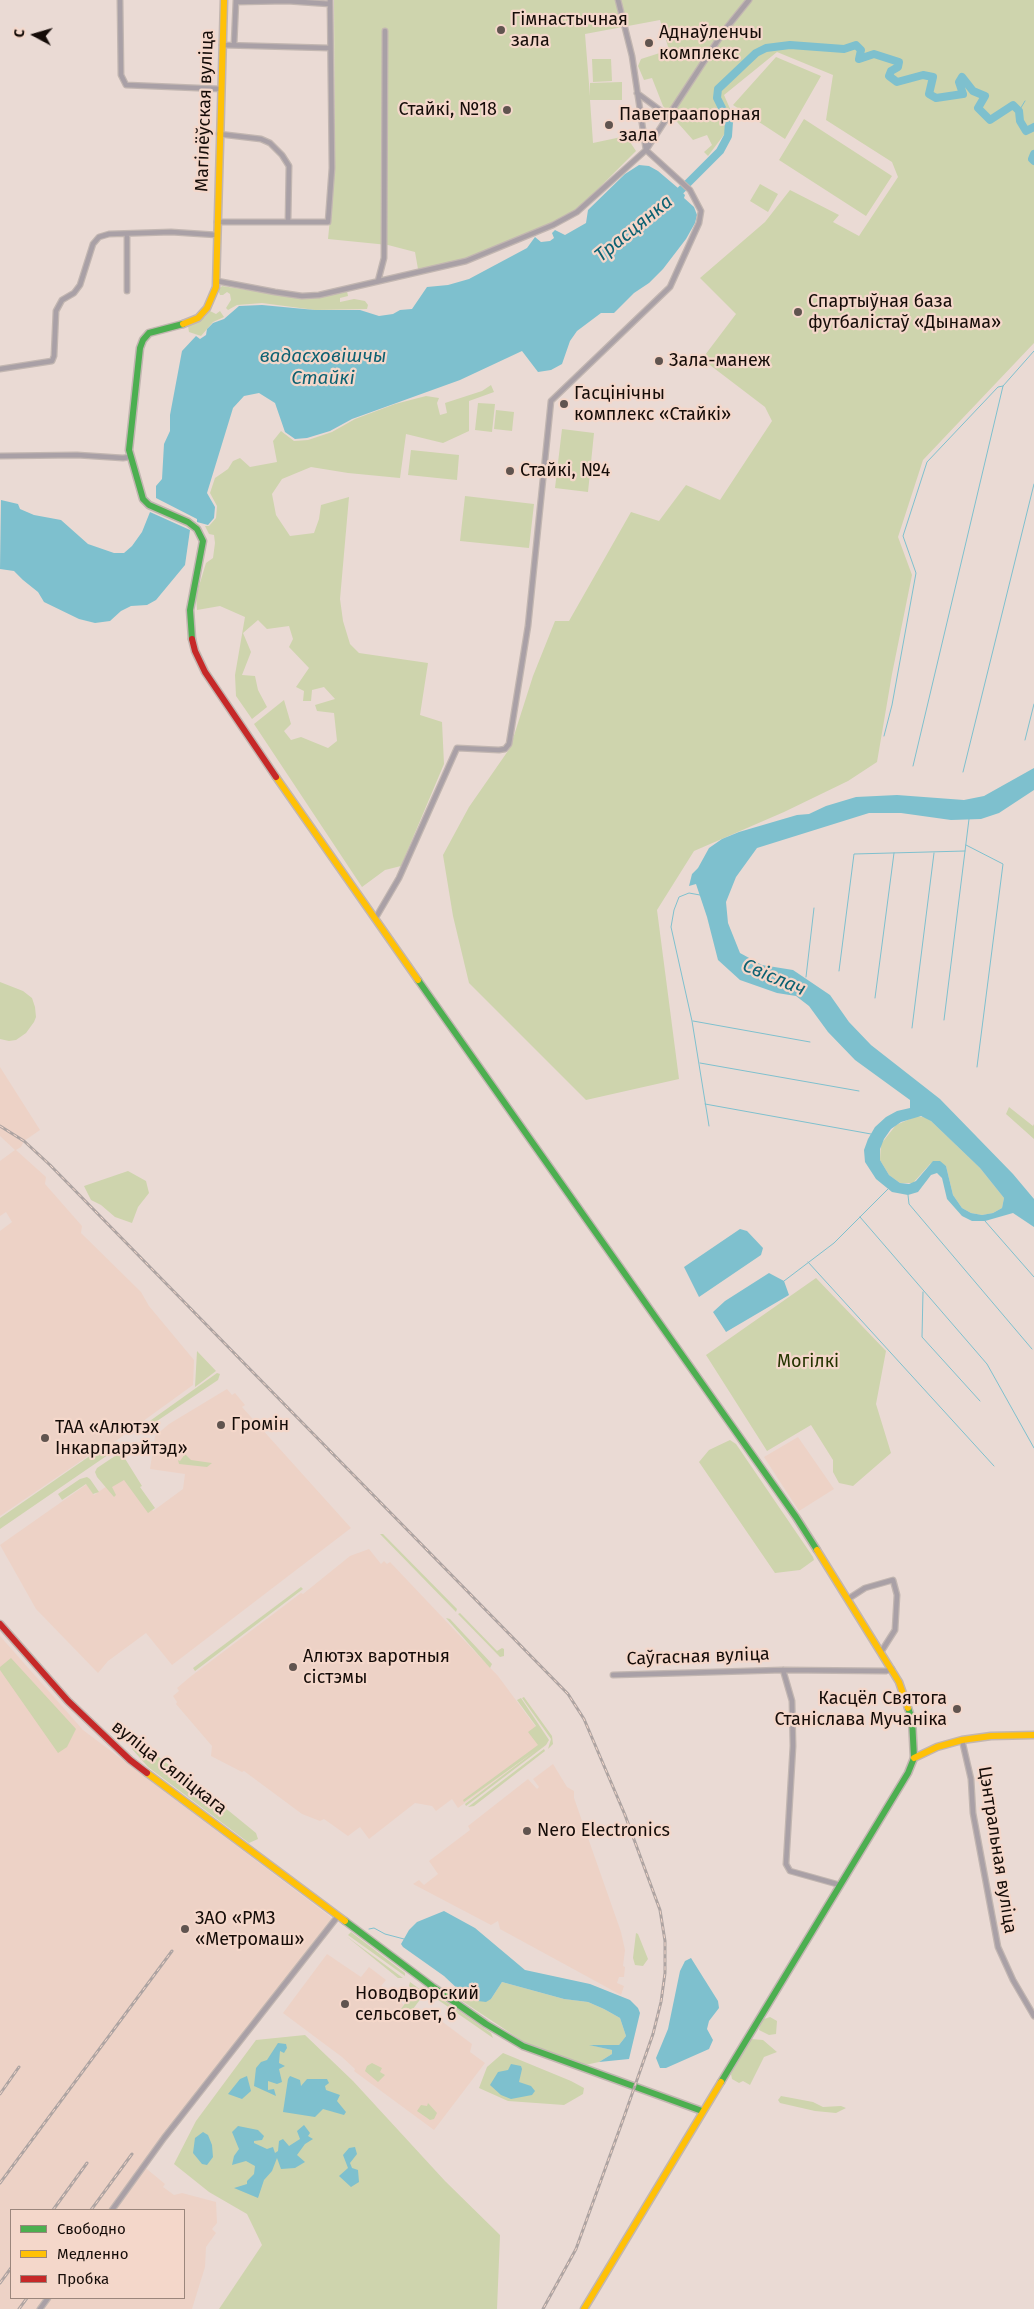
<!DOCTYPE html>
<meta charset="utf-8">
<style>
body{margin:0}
#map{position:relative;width:1034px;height:2309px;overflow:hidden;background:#eadad4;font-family:"Fira Sans",sans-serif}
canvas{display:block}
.legend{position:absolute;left:10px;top:2209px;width:175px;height:90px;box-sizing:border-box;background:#f4d7ca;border:1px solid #9b867c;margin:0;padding:6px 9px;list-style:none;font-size:15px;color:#150c08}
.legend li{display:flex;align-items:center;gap:10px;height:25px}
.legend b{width:25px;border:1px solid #9b867c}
.north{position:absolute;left:10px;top:10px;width:50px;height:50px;-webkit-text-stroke:4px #f4d7ca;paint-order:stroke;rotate:276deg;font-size:14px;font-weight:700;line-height:20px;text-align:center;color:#150c08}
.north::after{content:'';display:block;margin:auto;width:18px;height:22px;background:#150c08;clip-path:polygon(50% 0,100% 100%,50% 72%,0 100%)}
</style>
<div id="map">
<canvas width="1034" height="2309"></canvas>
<ul class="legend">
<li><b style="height:6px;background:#4caf50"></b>Свободно</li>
<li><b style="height:6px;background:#ffc107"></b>Медленно</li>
<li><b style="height:6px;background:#c62828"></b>Пробка</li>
</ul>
<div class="north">С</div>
</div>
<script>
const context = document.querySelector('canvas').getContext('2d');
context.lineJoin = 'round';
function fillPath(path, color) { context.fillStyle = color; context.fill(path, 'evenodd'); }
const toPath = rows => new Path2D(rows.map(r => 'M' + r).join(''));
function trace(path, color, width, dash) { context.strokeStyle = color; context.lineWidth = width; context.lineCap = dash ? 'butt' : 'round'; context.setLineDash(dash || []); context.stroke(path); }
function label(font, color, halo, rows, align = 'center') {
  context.font = font + ' "Fira Sans",sans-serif'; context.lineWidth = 4.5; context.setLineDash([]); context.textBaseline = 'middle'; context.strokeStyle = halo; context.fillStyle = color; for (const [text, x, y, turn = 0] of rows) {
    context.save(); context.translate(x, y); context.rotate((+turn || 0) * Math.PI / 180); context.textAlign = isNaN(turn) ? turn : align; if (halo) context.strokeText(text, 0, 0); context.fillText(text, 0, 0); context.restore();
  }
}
fillPath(toPath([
 [0,1067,40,1130,24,1141,21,1147,16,1150,46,1177,45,1184,82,1226,81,1233,141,1292,149,1306,194,1360,193,1385,99,1453,97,1450,0,1516,0,1231,12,1222,6,1212,0,1216,0,1161,15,1150,0,1136],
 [227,1389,232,1395,235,1393,245,1405,242,1407,351,1528,172,1665,146,1633,108,1661,98,1673,36,1609,0,1545,87,1484,94,1495,127,1472,153,1511,183,1489,185,1474,150,1469,155,1436,169,1424],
 [798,1437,834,1489,799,1511,764,1457],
 [369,1549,381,1564,384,1561,387,1564,390,1562,498,1676,547,1742,458,1808,452,1799,436,1811,432,1806,415,1803,369,1839,360,1827,348,1836,324,1819,320,1821,302,1814,244,1771,242,1772,211,1756,212,1746,176,1704,177,1702,173,1696,179,1691,177,1688,190,1677,301,1593,303,1594,350,1556],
 [0,1636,83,1730,332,1918,142,2165,165,2184,163,2187,174,2195,182,2193,216,2202,217,2223,212,2229,216,2233,206,2247,205,2267,192,2309,0,2309],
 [11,2210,184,2210,184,2298,11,2298],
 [553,1764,567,1787,574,1791,574,1798,621,1932,625,1950,623,1966,625,1967,624,1977,619,1977,617,1983,624,1986,621,1995,500,1929,498,1921,491,1925,413,1884,419,1880,424,1885,438,1874,429,1861,470,1830,468,1826,528,1779,537,1789,539,1787,533,1779],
 [327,1954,361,1977,369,1967,386,1980,381,1986,404,2005,401,2009,412,2008,419,2014,424,2008,472,2044,470,2052,485,2063,434,2130,354,2071,355,2069,342,2057,283,2013]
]), '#edd2c6');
fillPath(toPath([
 [334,0,1034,0,1034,343,923,460,898,537,912,575,892,674,877,762,848,781,784,812,694,851,657,910,679,1079,586,1100,469,983,453,916,443,855,469,807,510,748,533,676,555,621,569,621,631,512,659,521,686,485,720,500,772,421,765,407,702,359,736,314,700,278,765,222,790,190,839,215,833,222,859,236,898,177,892,162,826,120,833,75,777,52,724,95,735,120,708,156,704,152,712,145,707,135,693,140,663,106,652,78,644,80,638,66,641,59,669,50,660,20,585,34,590,96,590,83,622,82,622,100,590,100,593,143,626,136,636,151,575,212,461,262,418,269,415,252,388,245,328,239,335,168],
 [776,57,821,76,785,139,733,105],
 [592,59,611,59,612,81,593,82],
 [804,119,892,176,866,216,779,160],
 [760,184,778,194,768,212,750,201],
 [222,286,306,299,347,291,348,296,340,298,340,302,354,299,365,301,368,305,367,309,315,310,262,303,237,305,228,310,226,308,231,300,230,294,227,292,223,295,220,295,218,290],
 [210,311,216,314,220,311,224,317,213,322,201,336,189,332,188,326,205,317],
 [491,385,494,392,469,401,469,431,443,443,406,434,400,478,348,473,311,467,282,479,272,494,276,515,290,536,314,533,319,519,321,505,349,497,340,599,343,621,350,644,359,653,428,663,420,715,442,722,444,764,401,866,385,870,362,887,254,724,284,700,291,724,284,731,291,740,301,737,328,748,337,741,334,713,317,711,315,705,335,699,324,687,312,690,311,701,303,701,304,691,296,687,309,668,289,647,293,639,289,626,267,629,258,620,243,633,251,652,242,675,255,676,258,690,267,707,252,719,236,696,235,675,245,617,220,606,197,610,196,596,206,563,213,558,215,543,214,535,209,534,205,526,209,526,216,518,217,506,210,493,215,478,228,469,233,461,240,458,250,467,277,462,273,441,281,431,294,441,308,440,332,432,355,419,395,404,426,396,439,398,437,403,440,415,447,413,445,403,482,391],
 [478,403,495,404,492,432,475,430],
 [496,410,514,412,512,431,494,429],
 [562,429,594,433,588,492,555,488],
 [411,450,459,455,457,480,408,475],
 [465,496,534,504,529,548,460,541],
 [0,982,23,991,32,998,35,1007,36,1017,34,1022,26,1033,16,1040,9,1041,0,1039],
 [1009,1107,1033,1126,1034,1124,1034,1139,1006,1114],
 [917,1116,928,1118,980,1168,1004,1198,1002,1208,993,1213,982,1215,971,1213,962,1208,953,1195,946,1166,937,1161,930,1164,913,1183,900,1183,889,1175,880,1160,881,1144,896,1125],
 [128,1171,146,1181,149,1193,138,1207,132,1223,115,1217,101,1205,91,1200,84,1186],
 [816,1278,886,1351,876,1404,891,1453,853,1486,839,1483,833,1472,833,1460,811,1425,767,1451,706,1355],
 [197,1351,216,1371,195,1387],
 [217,1373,220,1374,218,1380,151,1425,147,1423],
 [730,1440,736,1444,813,1557,814,1560,800,1570,775,1573,699,1462,709,1450],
 [115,1442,118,1448,0,1529,0,1518,97,1451,99,1454],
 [118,1454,124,1457,142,1486,140,1487,155,1508,148,1513,124,1480,112,1487,116,1495,114,1497,97,1477,95,1472,97,1468],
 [185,1454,191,1460,212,1463,207,1467,179,1464,178,1460,180,1461],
 [87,1477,90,1479,99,1492,93,1494,86,1484,62,1500,58,1494,80,1479],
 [380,1534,383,1534,457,1609,456,1612],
 [301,1587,303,1589,195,1671,193,1668],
 [460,1613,497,1651,502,1648,504,1649,504,1656,500,1657,458,1614],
 [446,1618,450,1619,492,1664,490,1668],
 [11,1658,76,1729,67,1747,58,1753,0,1670,0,1667],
 [524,1697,552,1736,553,1744,548,1749,551,1739,522,1698],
 [521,1698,549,1740,546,1745,466,1806,465,1804,535,1751,464,1802,463,1800,538,1745,528,1732,536,1726,517,1700],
 [134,1744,147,1748,229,1811,256,1833,258,1839,249,1843,148,1767,132,1749],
 [544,1749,545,1751,474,1806,468,1807],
 [351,1932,405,1973,405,1976,348,1935],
 [636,1933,638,1934,648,1959,643,1966,635,1965,633,1958],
 [346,1936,403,1978,398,1978],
 [410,1982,425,1993,413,2009,401,2009,414,1991,409,1986],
 [502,1982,564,1999,588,2002,604,2009,620,2018,626,2036,619,2045,590,2045,612,2050,612,2054,599,2062,585,2065,527,2044,462,2001,461,1992,478,2001,491,1999],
 [433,1993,491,2033,493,2038,431,1995],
 [770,2017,777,2021,776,2034,769,2035,759,2030,761,2020],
 [305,2035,353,2081,445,2181,500,2235,497,2309,219,2309,262,2245,247,2214,209,2192,174,2164,196,2121,256,2040],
 [751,2039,763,2040,777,2052,764,2057,750,2085,743,2081,739,2083,732,2079,731,2074],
 [503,2053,571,2081,584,2088,583,2094,564,2105,508,2101,479,2088,487,2067],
 [372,2063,382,2068,380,2072,385,2075,378,2082,365,2071,367,2066],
 [781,2096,813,2102,823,2107,841,2106,846,2108,836,2113,815,2111,780,2103,778,2100],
 [428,2103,437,2113,434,2119,430,2120,417,2111,421,2105,427,2106]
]), '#ced4ad');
fillPath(toPath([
 [639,165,649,166,658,171,678,188,685,195,684,198,694,207,697,215,695,223,686,239,663,269,649,283,634,293,614,313,601,313,577,331,570,341,562,364,551,370,538,372,522,351,460,380,352,419,330,431,307,438,295,439,285,432,275,403,259,393,244,396,233,408,207,493,215,507,214,518,208,525,197,522,197,519,156,498,156,486,162,479,164,444,170,431,170,415,182,351,196,336,200,339,206,335,207,329,213,323,224,319,239,306,262,305,315,310,360,310,379,316,393,314,400,310,412,309,427,287,448,285,469,279,527,248,535,237,541,242,550,241,554,238,552,233,555,230,565,235,586,223,588,210,625,174],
 [1,500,18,504,20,509,34,515,61,520,88,544,114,553,124,553,132,546,142,532,150,512,190,530,185,565,156,600,147,605,131,606,121,611,110,621,95,623,79,619,44,602,38,592,23,580,14,571,0,569],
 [1034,768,1034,790,999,813,981,819,951,820,901,813,869,813,757,848,736,877,726,902,728,923,740,953,762,965,793,970,830,995,849,1022,871,1045,940,1099,1013,1174,1034,1199,1034,1227,1013,1213,985,1221,972,1221,962,1216,947,1199,942,1178,937,1173,931,1175,918,1192,908,1195,892,1192,876,1179,865,1162,864,1150,868,1139,875,1127,886,1117,897,1111,910,1108,910,1100,855,1060,828,1032,809,1006,796,996,777,993,740,980,718,960,707,917,696,884,689,886,692,874,698,868,709,848,722,839,739,832,797,815,809,814,826,806,856,797,897,795,964,800,984,796],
 [921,1116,931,1121,980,1168,1004,1198,1002,1208,993,1213,982,1215,971,1213,962,1208,953,1195,946,1166,940,1161,933,1161,916,1181,909,1184,900,1183,889,1175,880,1160,880,1149,884,1139,891,1129,901,1122],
 [740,1229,747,1231,763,1248,761,1255,699,1297,684,1267],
 [769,1273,784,1281,789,1295,726,1332,713,1312,725,1301],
 [444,1911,475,1928,525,1970,590,1984,630,2000,638,2008,640,2013,629,2059,599,2062,612,2054,612,2050,589,2045,619,2045,626,2036,620,2018,604,2009,588,2002,564,1999,502,1982,491,1999,486,2002,478,2001,461,1992,444,1976,403,1947,401,1944,409,1930,417,1922],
 [691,1958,718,2001,719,2008,709,2021,707,2029,713,2040,709,2049,666,2068,660,2068,656,2058,668,2029,680,1971,685,1961],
 [278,2043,286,2044,287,2048,284,2053,280,2051,279,2063,285,2066,279,2069,282,2082,277,2084,268,2081,268,2090,274,2089,276,2096,254,2086,256,2068,261,2062,267,2060],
 [511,2064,521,2066,522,2069,519,2082,531,2086,535,2091,532,2095,511,2099,501,2095,490,2085,498,2072,508,2070],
 [247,2076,251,2091,242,2099,228,2094,240,2079],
 [290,2076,300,2080,301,2086,307,2079,327,2079,329,2083,325,2086,326,2090,340,2095,337,2101,346,2112,344,2115,323,2109,315,2117,283,2112,288,2079],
 [304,2125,310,2133,308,2136,313,2139,305,2144,297,2155,305,2162,295,2168,281,2169,277,2158,272,2171,264,2180,258,2198,234,2188,247,2184,247,2181,254,2174,255,2166,246,2161,232,2165,234,2156,239,2149,232,2132,238,2126,258,2130,264,2136,262,2140,254,2141,254,2143,267,2149,273,2147,275,2153,278,2151,279,2141,283,2139,289,2146,300,2139,297,2131],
 [203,2132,208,2135,212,2145,213,2157,207,2165,202,2164,193,2153,195,2138],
 [355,2147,357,2154,350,2163,352,2168,358,2170,359,2182,351,2187,339,2176,348,2168,343,2155,349,2148]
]), '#7ec0ce');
trace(toPath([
 [1019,111,1025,101],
 [884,736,892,705,916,573,903,536,927,462,998,387,1003,386],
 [1025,740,1034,704],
 [913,766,1003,386,1034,351],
 [963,772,1034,484],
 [966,845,1003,864,977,1067],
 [700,895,689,893,679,897,674,910,671,927,692,1021,709,1126],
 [839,971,854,854,965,851],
 [806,977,814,908],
 [875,998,894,853],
 [944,1020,969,819],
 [693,1021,810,1042],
 [912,1028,934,853],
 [700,1063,859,1091],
 [705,1104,871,1134],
 [908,1195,909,1204,1032,1349],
 [860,1217,987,1364,1034,1448],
 [985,1221,1034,1277],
 [808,1262,994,1466],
 [784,1281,834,1243,888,1189],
 [923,1292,922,1337,980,1401],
 [369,1929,374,1928,385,1934,404,1939]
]), '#7ec0ce', 1);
trace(toPath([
 [1034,154,1032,159,1034,161],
 [674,197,720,151,728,136,729,122,717,98,718,89,756,53,766,48,790,45,844,49,856,45,861,50,859,59,874,54,899,62,898,67,891,71,889,76,897,82,923,75,933,77,929,94,936,98,963,94,959,82,962,77,973,91,985,96,978,108,990,120,1013,105,1019,111,1020,121,1026,131,1034,127]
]), '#7ec0ce', 8);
const street = toPath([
 [120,0,121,75,126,85,221,89],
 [236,2,287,1,330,4],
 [222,45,329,48],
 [234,45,236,0],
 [637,93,668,116],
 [219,134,261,139,270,143,282,155,289,166,288,222],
 [217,222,328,222,332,168,330,0],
 [127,235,127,291],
 [217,281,275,292,302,296,319,295,466,261,553,225,577,212,646,150,724,31,749,0],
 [378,281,384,258,385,31],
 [0,369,52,361,54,356,56,311,62,300,74,293,80,285,93,244,99,237,109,234,171,232,217,235],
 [0,456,77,455,123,458,130,457],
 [375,919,399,878,457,748,499,750,505,749,509,744,528,626,551,401,670,287,699,223,701,211,690,190,646,150,632,56,618,0],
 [848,1599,865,1588,893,1580,897,1595,895,1630,881,1652],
 [783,1670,792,1701,793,1746,786,1864,790,1871,840,1885],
 [613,1675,783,1670,886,1671,892,1669],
 [962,1740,971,1779,973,1813,998,1947,1013,1980,1034,2016],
 [112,2210,164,2138,338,1916],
 [40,2309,48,2298]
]);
const fast = toPath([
 [183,324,149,333,143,340,140,348,129,450,143,499,149,505,188,522,197,529,203,541,190,610,192,639],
 [418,980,796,1517,817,1550],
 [345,1921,433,1987,486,2024,523,2046,702,2111],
 [721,2082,908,1773,914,1758,912,1719,908,1708]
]);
const slow = toPath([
 [183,324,198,318,207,308,216,287,224,0],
 [276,777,418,980],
 [817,1550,899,1682,908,1708],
 [914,1758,937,1747,962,1740,991,1736,1034,1735],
 [147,1773,345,1921],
 [584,2309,721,2082]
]);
const jam = toPath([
 [192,639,195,651,205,672,276,777],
 [0,1624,68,1701,130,1760,147,1773]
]);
trace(street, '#c2b6b1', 7);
trace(fast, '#c2b6b1', 9);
trace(slow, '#c2b6b1', 9);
trace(jam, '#c2b6b1', 9);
trace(street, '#a9a0a6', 4.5);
trace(fast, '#4caf50', 6);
trace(slow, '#ffc107', 6);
trace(jam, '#c62828', 6);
const rail = toPath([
 [0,1126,24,1141,50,1165,568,1694,584,1719,625,1815,660,1910,665,1941,665,1973,661,2002,653,2034,624,2117,576,2249,543,2309],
 [0,2094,19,2067],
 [0,2183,172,1951],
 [53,2210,87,2163],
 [91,2210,132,2154],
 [0,2283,11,2268],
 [19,2309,27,2298]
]);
trace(rail, '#aea4a2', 3);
trace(rail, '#f4d7ca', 1, [4]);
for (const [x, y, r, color] of [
 [501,30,5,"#60544f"],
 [649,43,5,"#60544f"],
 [507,110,5,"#60544f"],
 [609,125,5,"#60544f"],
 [798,312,5,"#60544f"],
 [659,361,5,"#60544f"],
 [564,404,5,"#60544f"],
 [510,471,5,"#60544f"],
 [221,1425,5,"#60544f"],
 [45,1438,5,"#60544f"],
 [293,1667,5,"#60544f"],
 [957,1709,5,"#60544f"],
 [527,1831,5,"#60544f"],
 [185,1929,5,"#60544f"],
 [345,2004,5,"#60544f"]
]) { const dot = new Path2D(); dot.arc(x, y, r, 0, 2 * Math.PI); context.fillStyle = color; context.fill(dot); trace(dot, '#f4d7ca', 2); }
label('18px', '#150c08', '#f4d7ca', [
 ["Гімнастычная",511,20],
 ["зала",511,41],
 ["Аднаўленчы",659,33],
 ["комплекс",659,54],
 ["Стайкі, №18",497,110,"right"],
 ["Паветраапорная",619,115],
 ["зала",619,136],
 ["Спартыўная база",808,302],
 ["футбалістаў «Дынама»",808,323],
 ["Зала-манеж",669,361],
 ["Гасцінічны",574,394],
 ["комплекс «Стайкі»",574,415],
 ["Стайкі, №4",520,471],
 ["Громін",231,1425],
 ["ТАА «Алютэх",55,1428],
 ["Інкарпарэйтэд»",55,1449],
 ["Алютэх варотныя",303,1657],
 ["сістэмы",303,1678],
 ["Касцёл Святога",947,1699,"right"],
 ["Станіслава Мучаніка",947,1720,"right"],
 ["Nero Electronics",537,1831],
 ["ЗАО «РМЗ",195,1919],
 ["«Метромаш»",195,1940],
 ["Новодворский",355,1994],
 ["сельсовет, 6",355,2015]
], 'left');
label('18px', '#150c08', '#f4d7ca', [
 ["Магілёўская вуліца",205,111,-88],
 ["Саўгасная вуліца",698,1657,-2],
 ["вуліца Сяліцкага",169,1768,38],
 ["Цэнтральная вуліца",997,1850,81]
]);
label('18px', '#253400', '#f4d7ca', [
 ["Могілкі",808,1362]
]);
label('italic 19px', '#0c6172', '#f4d7ca', [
 ["Трасцянка",634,229,-39],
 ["вадасховішчы",323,357],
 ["Стайкі",323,379],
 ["Свіслач",774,978,23]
]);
</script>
